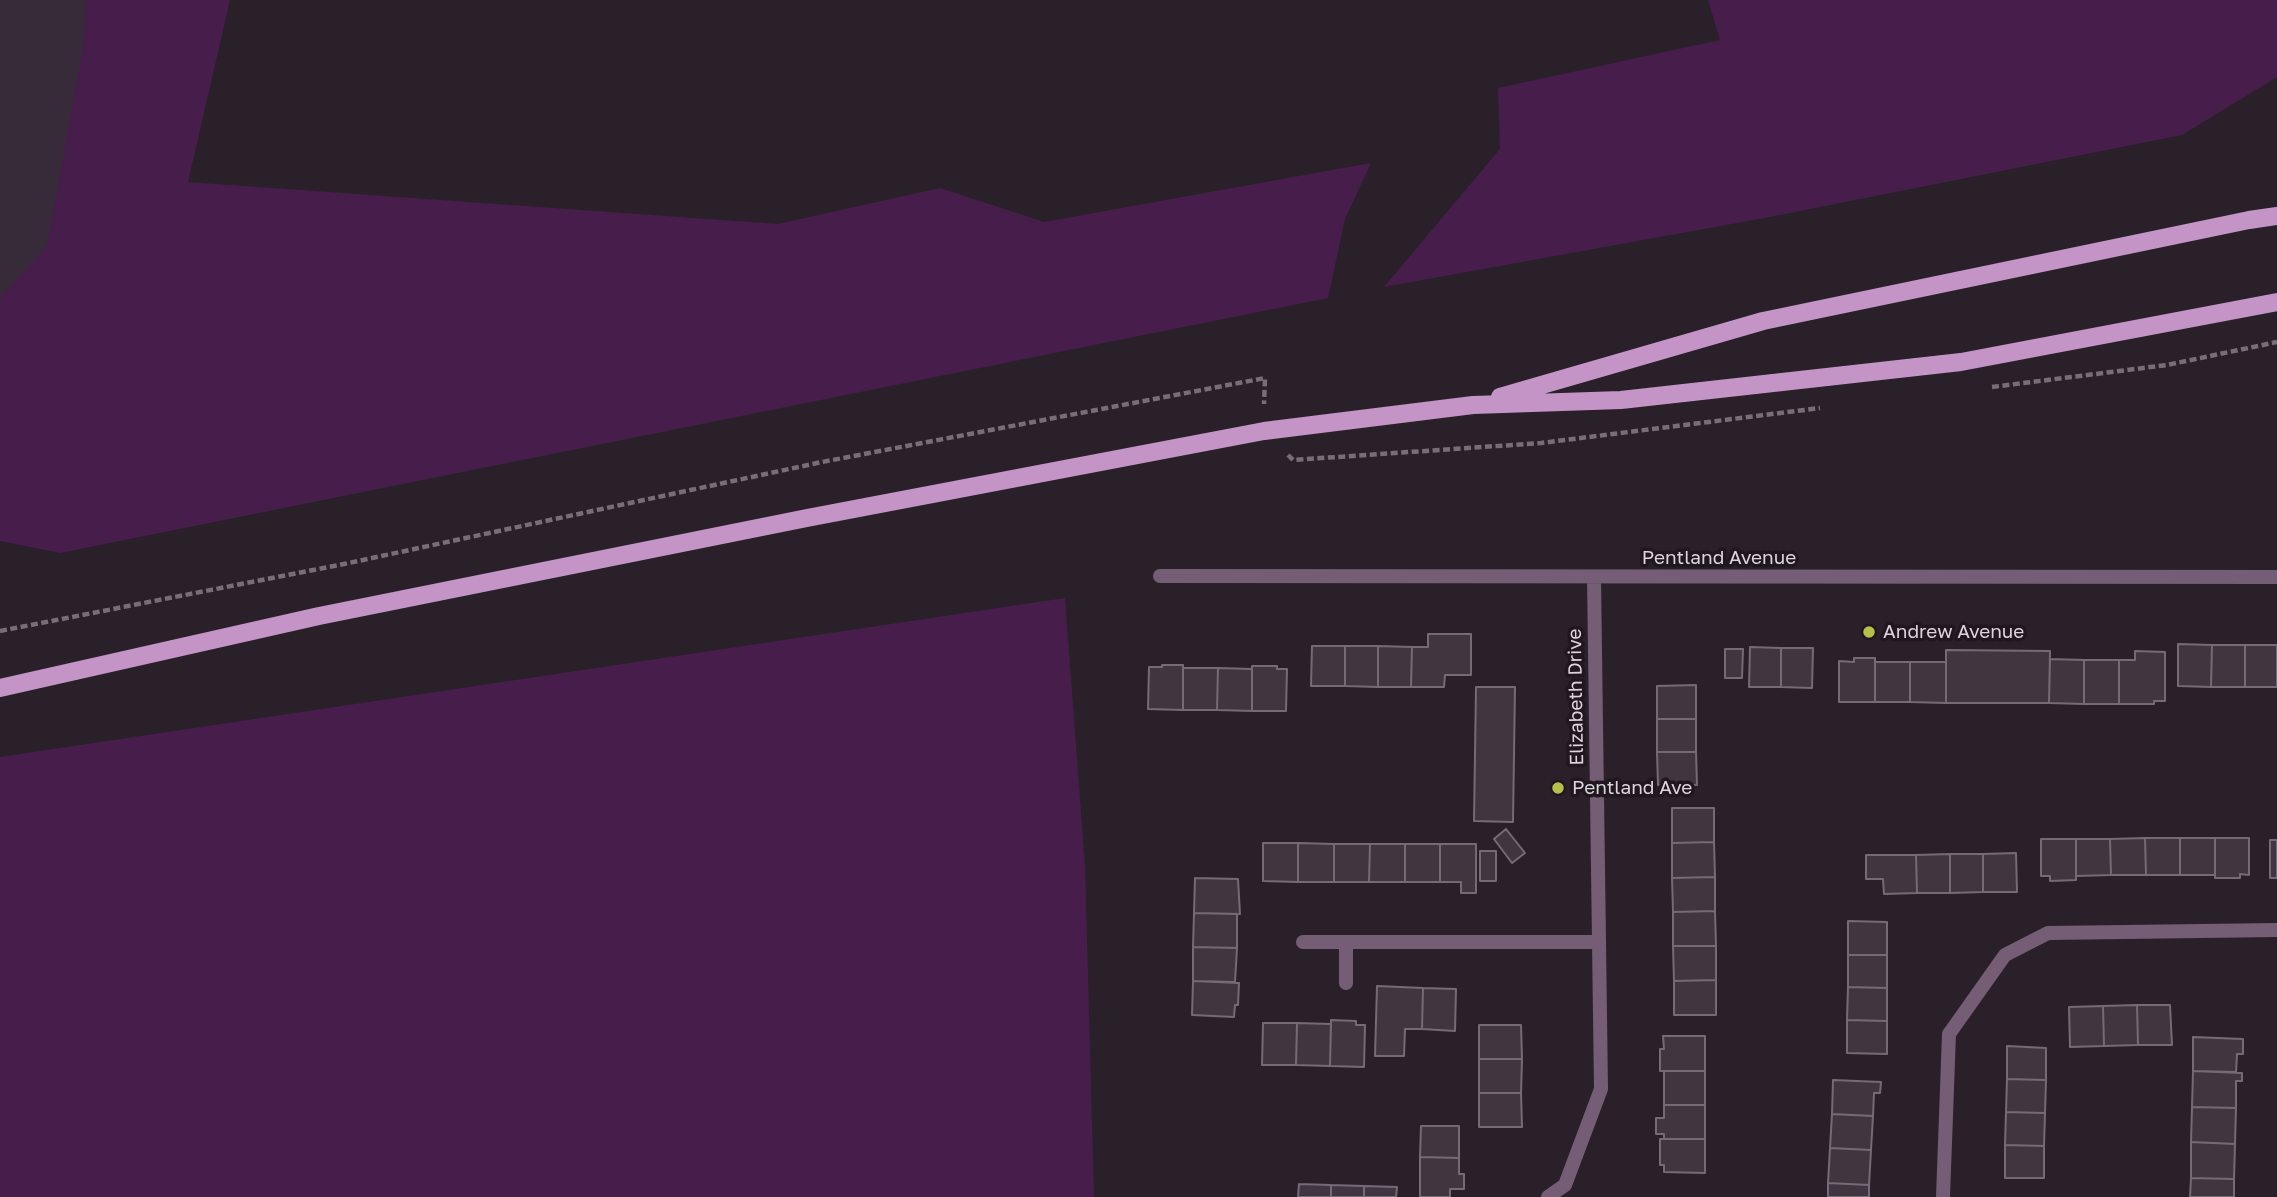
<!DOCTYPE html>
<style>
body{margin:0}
canvas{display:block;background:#29202a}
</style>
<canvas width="2277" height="1197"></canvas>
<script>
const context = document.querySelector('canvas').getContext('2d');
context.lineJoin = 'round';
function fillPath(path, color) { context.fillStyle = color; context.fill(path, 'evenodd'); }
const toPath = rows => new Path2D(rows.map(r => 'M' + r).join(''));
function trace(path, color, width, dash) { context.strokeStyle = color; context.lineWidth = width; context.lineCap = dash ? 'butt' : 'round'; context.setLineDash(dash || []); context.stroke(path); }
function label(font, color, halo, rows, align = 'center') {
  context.font = font + ' "Golos Text",sans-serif'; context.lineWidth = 7; context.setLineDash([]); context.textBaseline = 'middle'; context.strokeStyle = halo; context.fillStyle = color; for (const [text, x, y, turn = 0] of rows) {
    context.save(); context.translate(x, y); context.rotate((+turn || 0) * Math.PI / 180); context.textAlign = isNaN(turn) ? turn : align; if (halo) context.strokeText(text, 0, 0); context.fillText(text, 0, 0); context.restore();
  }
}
fillPath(toPath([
 [0,0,163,0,0,474]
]), '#382b39');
fillPath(toPath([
 [86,0,230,0,188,182,778,224,940,188,1044,222,1371,163,1345,219,1328,298,60,553,0,541,0,298,47,246,84,42],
 [1708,0,2277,0,2277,77,2182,135,1770,217,1384,287,1500,149,1498,88,1720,40],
 [1065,598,1085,866,1094,1197,0,1197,0,757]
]), '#471d4b');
const building = toPath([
 [1428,634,1471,634,1471,675,1445,675,1444,687,1411,687,1412,647,1428,647,1428,634],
 [2178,644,2212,645,2211,687,2178,686,2178,644],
 [2212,645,2245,645,2245,687,2211,687,2212,645],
 [2245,645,2277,645,2277,687,2245,687,2245,645],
 [1312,646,1345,646,1345,686,1311,686,1312,646],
 [1345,646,1378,646,1378,687,1345,686,1345,646],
 [1378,646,1412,647,1411,687,1378,687,1378,646],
 [1750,647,1781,648,1781,687,1749,687,1750,647],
 [1781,648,1813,648,1812,688,1781,687,1781,648],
 [1725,649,1743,649,1742,678,1725,678,1725,649],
 [1946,650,2050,651,2049,703,1946,703,1946,650],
 [2135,651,2165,652,2165,701,2154,701,2154,704,2119,704,2119,660,2135,660,2135,651],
 [1854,658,1875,658,1875,702,1839,702,1839,661,1854,662,1854,658],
 [2050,659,2084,660,2084,704,2049,703,2050,659],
 [2084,660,2119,660,2119,704,2084,704,2084,660],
 [1875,662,1910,662,1910,702,1875,702,1875,662],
 [1910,662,1946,662,1946,703,1910,702,1910,662],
 [1162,665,1183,665,1183,710,1148,709,1149,667,1162,667,1162,665],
 [1252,666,1277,666,1277,669,1287,669,1286,711,1252,711,1252,666],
 [1183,668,1218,668,1217,710,1183,710,1183,668],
 [1218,668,1252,669,1252,711,1217,710,1218,668],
 [1696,685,1696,719,1657,719,1657,686,1696,685],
 [1476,687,1515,687,1513,822,1474,821,1476,687],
 [1657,719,1696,719,1696,752,1657,752,1657,719],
 [1657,752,1696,752,1697,785,1658,785,1657,752],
 [1672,808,1714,808,1714,842,1672,843,1672,808],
 [1506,829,1525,853,1512,863,1494,839,1506,829],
 [2145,838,2180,838,2180,875,2146,875,2145,838],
 [2145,838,2146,875,2111,875,2110,839,2145,838],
 [2180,838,2215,838,2215,875,2180,875,2180,838],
 [2215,838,2249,838,2249,875,2240,874,2240,878,2215,878,2215,838],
 [2041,839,2076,839,2076,880,2050,881,2050,876,2041,876,2041,839],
 [2076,839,2110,839,2111,875,2076,876,2076,839],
 [2270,840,2277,840,2277,878,2270,878,2270,840],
 [1714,842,1715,877,1672,878,1672,843,1714,842],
 [1263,843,1298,843,1298,882,1263,881,1263,843],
 [1298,843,1334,844,1334,882,1298,882,1298,843],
 [1334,844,1370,844,1369,882,1334,882,1334,844],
 [1370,844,1405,844,1405,882,1369,882,1370,844],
 [1405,844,1440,844,1440,882,1405,882,1405,844],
 [1440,844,1476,844,1476,893,1461,893,1461,882,1440,882,1440,844],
 [1480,851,1496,851,1496,881,1480,881,1480,851],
 [2016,853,2017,892,1983,892,1983,854,2016,853],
 [1950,854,1983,854,1983,892,1950,893,1950,854],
 [1950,854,1950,893,1917,893,1916,855,1950,854],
 [1866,855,1916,855,1917,893,1884,894,1883,879,1866,879,1866,855],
 [1715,877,1715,911,1673,912,1672,878,1715,877],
 [1195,878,1238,879,1240,914,1194,913,1195,878],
 [1715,911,1716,946,1673,946,1673,912,1715,911],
 [1194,913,1237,914,1237,948,1193,947,1194,913],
 [1848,921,1887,922,1887,955,1848,955,1848,921],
 [1673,946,1716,946,1716,980,1674,981,1673,946],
 [1193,947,1237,948,1235,982,1193,981,1193,947],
 [1848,955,1887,955,1887,988,1848,987,1848,955],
 [1716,980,1716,1015,1674,1015,1674,981,1716,980],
 [1193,981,1239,983,1238,1005,1235,1005,1234,1017,1192,1015,1193,981],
 [1377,986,1423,988,1422,1029,1405,1029,1404,1056,1375,1056,1377,986],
 [1848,987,1887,988,1887,1021,1847,1020,1848,987],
 [1423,988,1456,989,1455,1031,1422,1029,1423,988],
 [2137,1005,2170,1005,2172,1045,2138,1045,2137,1005],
 [2137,1005,2138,1045,2104,1046,2103,1006,2137,1005],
 [2103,1006,2104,1046,2070,1047,2069,1007,2103,1006],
 [1331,1020,1356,1021,1356,1025,1365,1025,1364,1067,1330,1066,1331,1020],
 [1847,1020,1887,1021,1887,1054,1847,1053,1847,1020],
 [1263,1023,1297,1023,1296,1065,1262,1065,1263,1023],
 [1297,1023,1331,1024,1330,1066,1296,1065,1297,1023],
 [1479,1025,1521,1025,1522,1059,1479,1059,1479,1025],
 [1663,1036,1705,1036,1705,1071,1660,1071,1660,1049,1664,1049,1663,1036],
 [2193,1037,2243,1039,2243,1054,2237,1054,2236,1072,2193,1071,2193,1037],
 [2007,1046,2046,1048,2046,1080,2007,1079,2007,1046],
 [1479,1059,1522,1059,1521,1093,1479,1093,1479,1059],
 [1664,1071,1705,1071,1705,1105,1664,1105,1664,1071],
 [2193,1071,2242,1073,2242,1081,2236,1081,2236,1108,2192,1107,2193,1071],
 [2007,1079,2046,1080,2045,1113,2006,1112,2007,1079],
 [1833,1080,1881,1082,1880,1093,1874,1093,1873,1116,1832,1114,1833,1080],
 [1479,1093,1521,1093,1522,1127,1479,1127,1479,1093],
 [1664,1105,1705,1105,1705,1139,1664,1139,1664,1134,1656,1134,1656,1118,1664,1118,1664,1105],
 [2192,1107,2236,1108,2235,1144,2191,1142,2192,1107],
 [2006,1112,2045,1113,2044,1146,2005,1145,2006,1112],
 [1832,1114,1873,1116,1871,1150,1830,1148,1832,1114],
 [1421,1126,1459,1126,1459,1158,1420,1157,1421,1126],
 [1660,1139,1705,1139,1705,1173,1664,1172,1664,1165,1660,1165,1660,1139],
 [2191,1142,2235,1144,2234,1179,2191,1178,2191,1142],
 [2005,1145,2044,1146,2044,1178,2005,1178,2005,1145],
 [1830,1148,1871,1150,1869,1185,1828,1183,1830,1148],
 [1420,1157,1459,1158,1459,1174,1464,1174,1464,1189,1450,1189,1450,1197,1420,1197,1420,1157],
 [2191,1178,2234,1179,2234,1197,2190,1197,2191,1178],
 [1828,1183,1869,1185,1869,1197,1828,1197,1828,1183],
 [1299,1184,1331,1185,1331,1197,1298,1197,1299,1184],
 [1331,1185,1364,1186,1364,1197,1331,1197,1331,1185],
 [1364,1186,1397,1187,1396,1197,1364,1197,1364,1186]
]);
fillPath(building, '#403640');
trace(building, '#756a76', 2);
trace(toPath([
 [1992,387,2167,365,2277,342],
 [1288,455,1293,460,1541,443,1820,408],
 [0,631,344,564,822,462,1265,378,1264,404]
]), '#766f77', 4.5, [7, 3.5]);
trace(toPath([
 [1160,576,2277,577],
 [1303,942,1599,942],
 [1346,942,1346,983],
 [1548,1197,1565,1185,1601,1089,1594,577],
 [1943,1197,1949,1034,2005,955,2048,933,2277,930]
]), '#745d75', 14);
trace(toPath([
 [1500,397,1763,321,2249,220,2277,216],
 [0,688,319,616,807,518,1264,431,1473,405,1621,400,1961,362,2277,302]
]), '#c494c7', 18);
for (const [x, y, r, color] of [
 [1869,632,7,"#b6c149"],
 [1558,788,7,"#b6c149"]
]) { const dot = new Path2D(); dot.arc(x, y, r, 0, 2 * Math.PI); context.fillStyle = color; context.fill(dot); trace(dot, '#201720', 2.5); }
label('19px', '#dbd5dc', '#201720', [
 ["Pentland Avenue",1719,558],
 ["Elizabeth Drive",1576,697,-91]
]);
label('19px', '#dbd5dc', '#201720', [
 ["Andrew Avenue",1883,632],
 ["Pentland Ave",1572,788]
], 'left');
</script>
